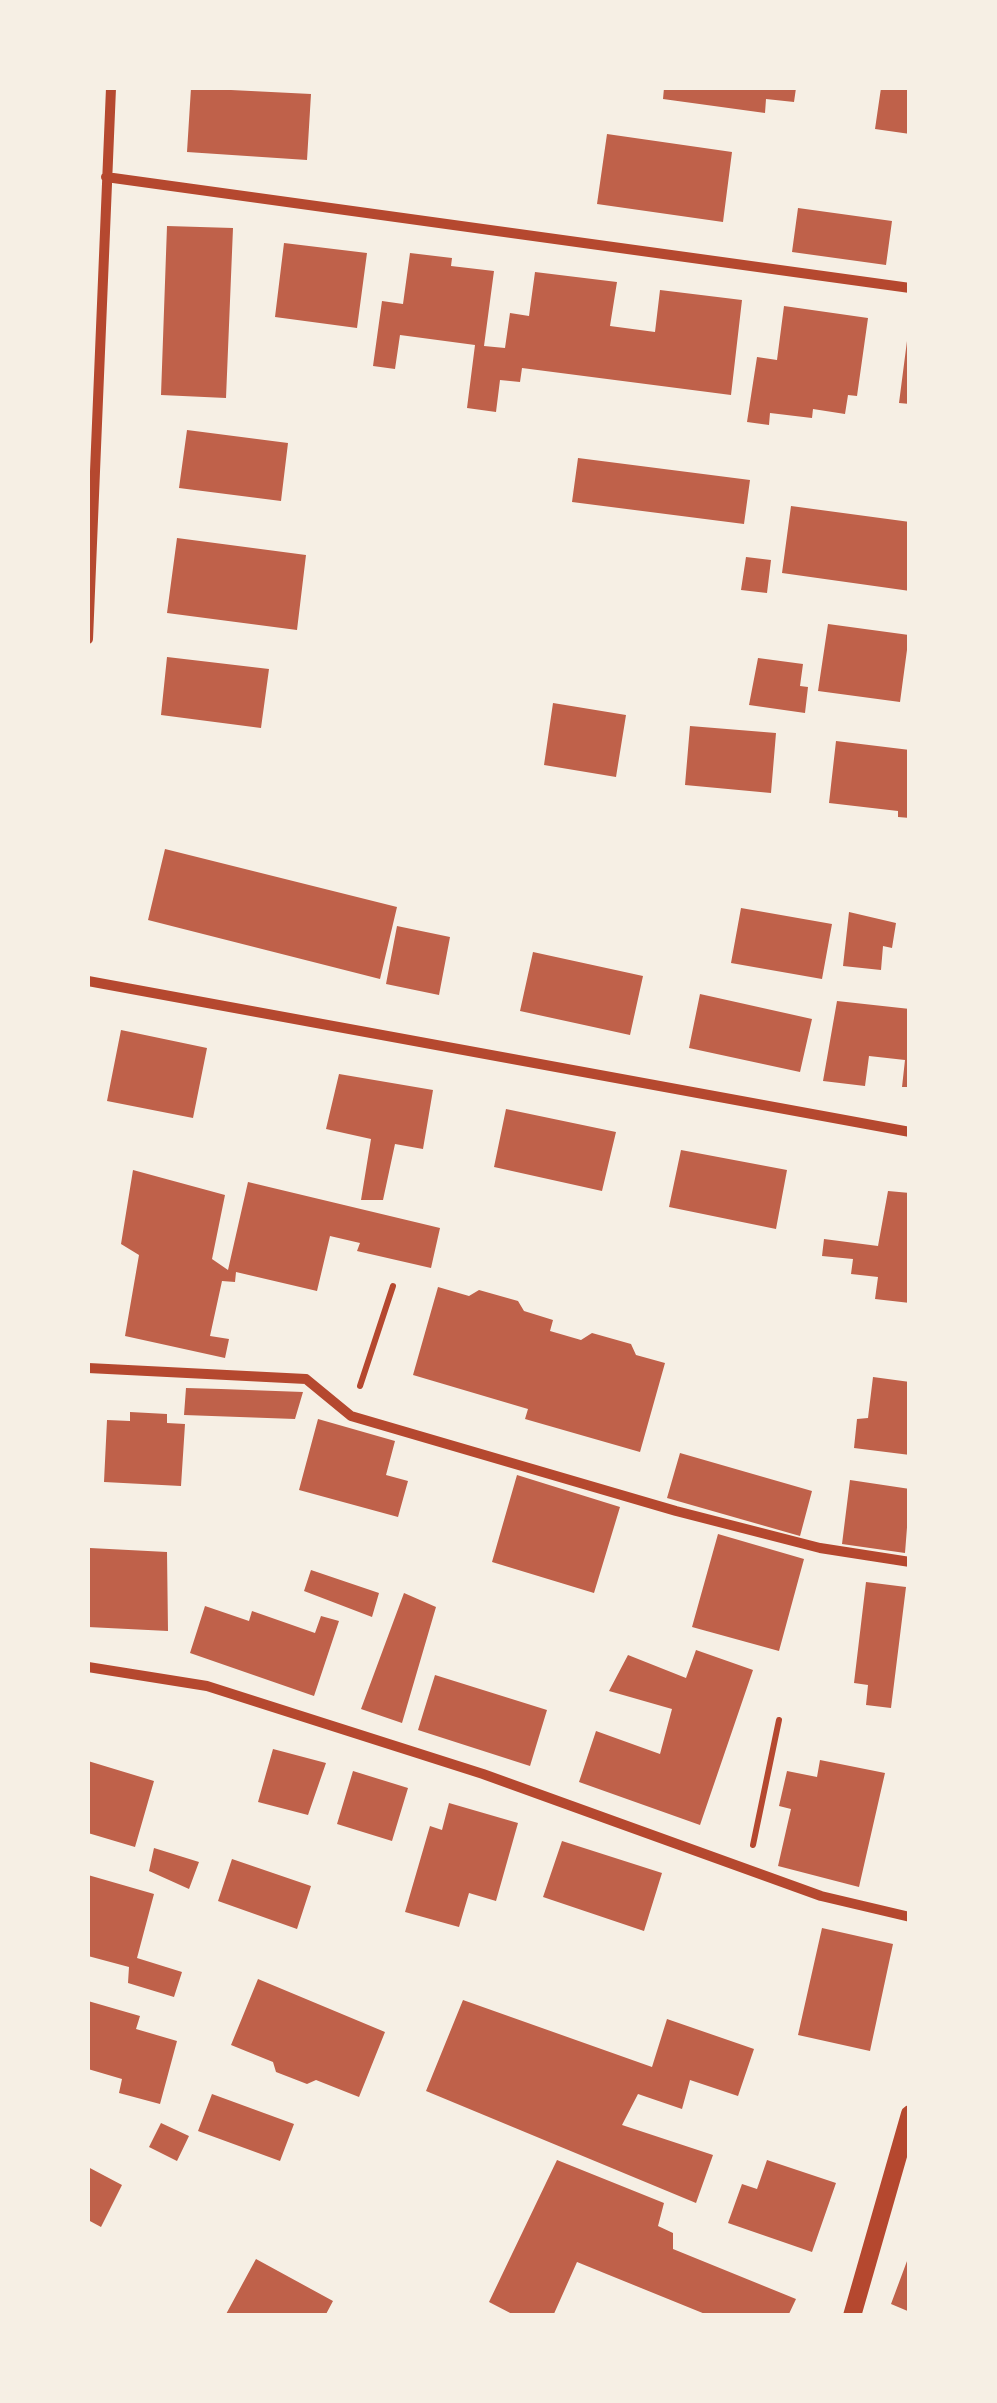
<!DOCTYPE html>
<style>
body{margin:0}
#map{position:relative;width:997px;height:2403px;overflow:hidden;background:#f6efe4;font-family:Montserrat,sans-serif}
canvas{display:block}
.frame{position:absolute;inset:0;border:90px solid #f6efe4;pointer-events:none}
</style>
<div id="map">
<canvas width="997" height="2403"></canvas>
<div class="frame"></div>
</div>
<script>
const context = document.querySelector('canvas').getContext('2d');
context.lineJoin = 'round';
function fillPath(path, color) { context.fillStyle = color; context.fill(path, 'evenodd'); }
const toPath = rows => new Path2D(rows.map(r => 'M' + r).join(''));
function trace(path, color, width, dash) { context.strokeStyle = color; context.lineWidth = width; context.lineCap = dash ? 'butt' : 'round'; context.setLineDash(dash || []); context.stroke(path); }
fillPath(toPath([
 [191,88,311,94,307,160,187,152],
 [664,88,796,88,794,102,766,99,765,113,663,99],
 [881,88,910,88,910,134,875,129],
 [607,134,732,152,723,222,597,204],
 [798,208,892,221,886,265,792,252],
 [167,226,233,228,226,398,161,395],
 [284,243,367,253,357,328,275,317],
 [410,253,452,258,451,266,494,271,484,346,505,348,510,313,529,316,535,272,617,282,610,326,655,332,660,290,742,300,731,395,522,368,520,382,500,380,496,412,467,408,475,345,400,335,395,369,373,366,382,301,403,304],
 [784,306,868,318,857,396,848,395,845,414,813,409,812,418,770,413,769,425,747,422,757,357,777,360],
 [907,341,910,341,910,404,899,403],
 [187,430,288,443,281,501,179,488],
 [578,458,750,480,744,524,572,502],
 [791,506,910,522,910,591,782,573],
 [177,538,306,555,297,630,167,613],
 [746,557,771,560,767,593,741,590],
 [828,624,909,635,900,702,818,691],
 [167,657,269,669,261,728,161,715],
 [758,658,803,664,800,686,808,687,805,713,749,705],
 [553,703,626,715,616,777,544,765],
 [690,726,776,733,771,793,685,785],
 [836,741,910,750,910,818,898,817,898,811,829,803],
 [165,849,397,907,380,979,148,920],
 [741,908,832,924,822,979,731,963],
 [849,912,896,923,892,948,883,946,881,970,843,966],
 [397,926,450,937,439,995,386,984],
 [533,952,643,976,630,1035,520,1011],
 [700,994,812,1019,800,1072,689,1048],
 [837,1001,910,1009,910,1087,902,1087,905,1060,869,1056,865,1086,823,1081],
 [121,1030,207,1048,193,1118,107,1101],
 [339,1074,433,1090,423,1149,395,1144,383,1200,361,1200,371,1139,326,1129],
 [506,1109,616,1132,602,1191,494,1167],
 [681,1150,787,1170,776,1229,669,1207],
 [133,1170,225,1195,212,1259,228,1270,248,1182,440,1228,431,1268,357,1251,360,1243,330,1236,317,1291,236,1272,235,1282,222,1281,210,1336,229,1339,225,1358,125,1336,139,1255,121,1244],
 [888,1191,910,1193,910,1303,875,1299,878,1277,851,1274,853,1259,822,1256,824,1239,878,1246],
 [438,1287,469,1296,479,1290,518,1301,524,1311,553,1320,550,1331,581,1340,592,1333,631,1344,636,1355,665,1363,640,1452,525,1419,528,1409,413,1375],
 [873,1377,910,1382,910,1455,854,1448,857,1419,868,1418],
 [186,1388,221,1389,303,1392,295,1419,184,1415],
 [130,1412,167,1414,167,1423,185,1424,181,1486,104,1482,107,1420,130,1421],
 [318,1419,395,1441,386,1475,408,1481,398,1517,299,1490],
 [680,1453,812,1491,800,1536,667,1498],
 [517,1475,620,1507,594,1593,492,1562],
 [850,1480,910,1489,905,1553,842,1544],
 [718,1534,804,1559,779,1651,692,1627],
 [90,1548,167,1552,168,1631,88,1627],
 [311,1570,379,1593,372,1617,304,1591],
 [866,1582,906,1587,891,1708,866,1705,868,1685,854,1683],
 [404,1593,436,1607,402,1723,361,1709],
 [205,1606,249,1621,252,1611,315,1633,321,1616,339,1621,314,1696,190,1653],
 [696,1650,753,1670,700,1825,579,1782,596,1731,660,1754,672,1709,609,1691,628,1655,686,1678],
 [435,1675,547,1710,530,1766,418,1730],
 [273,1749,326,1763,308,1815,258,1802],
 [820,1760,885,1773,859,1887,778,1866,791,1809,779,1806,787,1771,817,1777],
 [88,1761,154,1781,135,1847,88,1833],
 [353,1771,408,1788,392,1841,337,1824],
 [449,1803,518,1823,496,1901,469,1893,459,1927,405,1912,430,1826,442,1830],
 [562,1841,662,1873,644,1931,543,1897],
 [154,1848,199,1862,189,1889,149,1871],
 [232,1859,311,1886,297,1929,218,1901],
 [88,1875,154,1894,137,1958,182,1972,174,1997,128,1983,129,1967,88,1956],
 [822,1928,893,1944,870,2051,798,2035],
 [258,1979,385,2032,359,2097,316,2080,307,2084,276,2072,273,2062,231,2045],
 [463,2000,652,2067,667,2019,754,2049,738,2096,690,2080,682,2109,638,2094,622,2125,713,2155,696,2203,426,2091],
 [88,2001,140,2016,136,2029,177,2041,160,2104,119,2093,122,2079,88,2069],
 [212,2094,294,2124,280,2161,198,2131],
 [161,2123,189,2136,177,2161,149,2147],
 [557,2160,664,2203,658,2226,673,2233,673,2249,796,2299,788,2316,710,2316,577,2262,553,2316,516,2316,489,2302],
 [767,2160,836,2183,812,2252,728,2223,742,2184,757,2189],
 [88,2167,122,2185,101,2227,88,2220],
 [910,2253,910,2312,891,2304],
 [256,2259,333,2301,325,2316,225,2316]
]), '#bf614a');
trace(toPath([
 [360,1386,393,1286],
 [753,1845,779,1720]
]), '#b5482f', 6);
trace(toPath([
 [106,177,910,288],
 [88,639,111,88],
 [88,981,910,1132],
 [88,1368,306,1379,351,1416,676,1511,820,1548,910,1562],
 [88,1667,207,1686,483,1774,821,1896,910,1917]
]), '#b5482f', 10);
trace(toPath([
 [852,2316,910,2114]
]), '#b5482f', 18);
</script>
